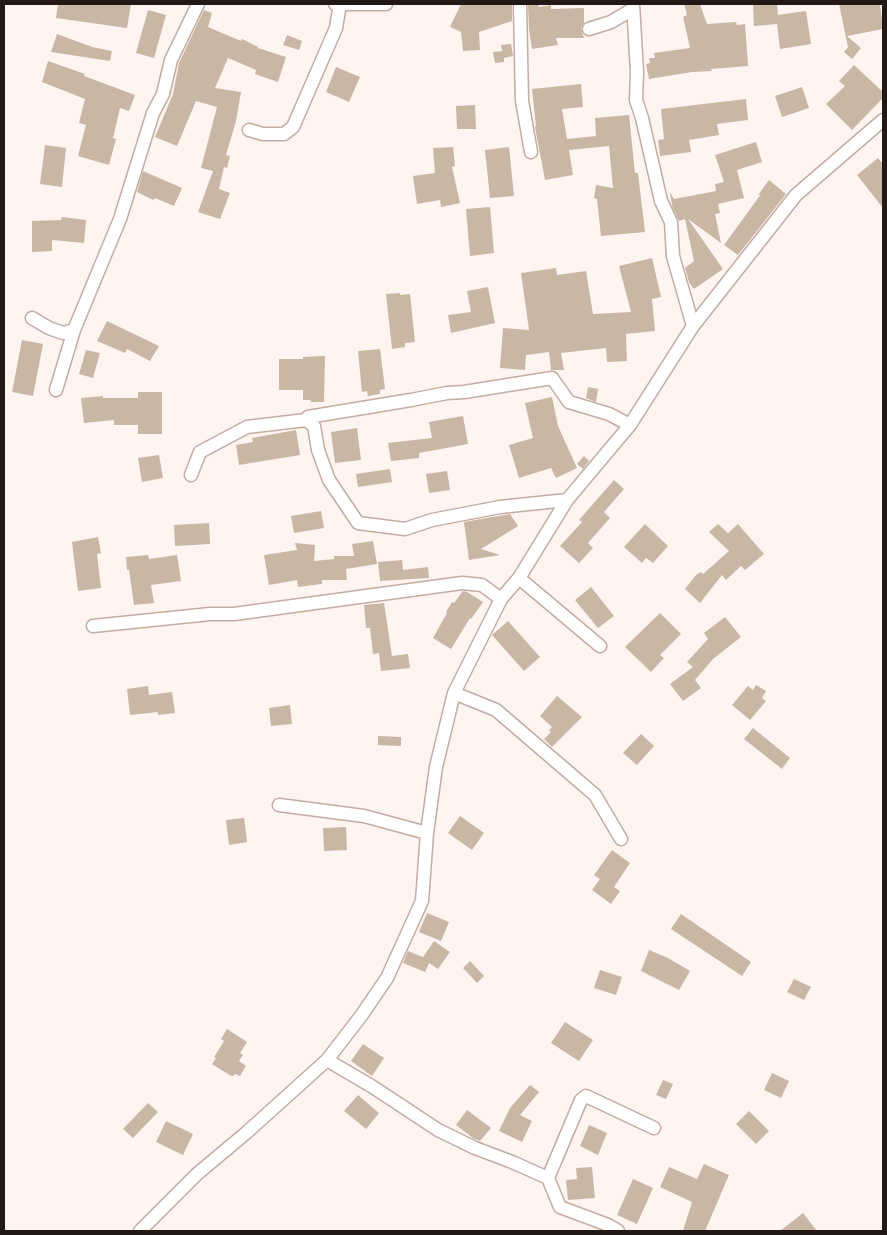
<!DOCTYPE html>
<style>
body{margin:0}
#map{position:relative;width:887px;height:1235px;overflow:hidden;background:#fff4f0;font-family:Ubuntu,sans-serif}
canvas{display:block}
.frame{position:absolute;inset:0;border:5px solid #221916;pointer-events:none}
</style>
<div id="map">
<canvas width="887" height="1235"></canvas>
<div class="frame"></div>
</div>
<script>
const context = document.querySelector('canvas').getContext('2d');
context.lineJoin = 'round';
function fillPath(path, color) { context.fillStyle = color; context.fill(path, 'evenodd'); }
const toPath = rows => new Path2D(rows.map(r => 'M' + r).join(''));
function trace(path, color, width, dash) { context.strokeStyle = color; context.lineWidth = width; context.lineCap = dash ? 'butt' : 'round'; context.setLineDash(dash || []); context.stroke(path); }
fillPath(toPath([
 [58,4,131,4,127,28,56,18],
 [461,4,512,4,512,21,479,32,480,50,463,51,461,32,450,27],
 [528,4,538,4,539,7,551,5,551,9,584,8,584,23,581,28,584,38,556,38,558,45,532,49,529,30],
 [684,4,700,4,707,24,736,22,737,25,745,24,748,66,711,69,712,71,692,72,649,79,646,64,650,63,649,58,655,58,654,53,690,48,683,17,687,15],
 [753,4,777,4,778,15,806,11,811,44,780,49,777,24,754,26],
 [839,4,880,4,883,29,847,36,861,48,852,59,844,52,848,47],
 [148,10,166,15,154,58,136,53],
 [204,10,212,13,208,27,241,41,242,39,258,47,258,48,286,57,278,82,255,74,256,70,228,58,215,88,241,92,236,121,226,155,230,156,227,168,224,167,219,189,230,193,220,219,198,212,213,171,201,168,217,107,196,101,177,146,155,137,173,94,179,63],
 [57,34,92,47,112,51,110,61,51,52],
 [287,35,302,41,299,50,283,45],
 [511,44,513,56,504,58,504,62,495,63,493,52,502,51,501,45],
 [48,61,85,74,84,76,135,95,129,111,120,108,113,138,116,139,109,165,78,156,86,125,79,123,85,99,42,82],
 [854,65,883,92,883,98,852,130,826,104,845,86,839,81],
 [336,67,360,77,349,102,326,92],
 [581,84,583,107,562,109,567,139,596,136,595,118,629,115,635,173,638,173,645,232,601,236,597,199,594,198,596,185,613,188,609,146,569,150,573,175,545,180,535,127,536,126,532,89],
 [802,87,809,108,782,117,775,96],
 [746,99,748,120,717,124,719,135,689,140,691,152,660,156,658,140,664,139,661,109],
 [475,105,476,129,457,129,456,106],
 [756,142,762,162,737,170,744,198,718,204,720,213,715,214,721,243,688,219,723,269,694,289,689,282,685,268,694,261,685,219,679,221,672,206,670,192,674,199,716,191,715,184,724,182,715,155],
 [45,145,66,148,62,187,40,184],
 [453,147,455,166,452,167,460,203,441,207,440,200,417,204,413,176,435,173,433,148],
 [509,147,514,196,490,198,485,150],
 [878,158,883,164,883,208,857,175],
 [143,171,182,188,174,206,155,198,153,200,137,192],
 [769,180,786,194,738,255,724,245,761,194,758,195],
 [490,207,494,253,470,256,466,209],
 [62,217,86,220,84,243,52,240,52,251,32,252,32,221,61,220],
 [652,258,661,297,652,299,655,331,626,334,627,361,607,362,606,348,561,353,564,370,551,370,549,352,526,355,525,370,500,368,503,328,529,330,521,273,556,268,557,275,586,271,593,314,631,312,619,266],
 [488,287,495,323,451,333,448,315,471,312,467,291],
 [400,293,400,295,410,294,415,342,405,343,405,347,392,349,386,294],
 [107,321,159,346,150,361,127,349,125,353,97,341],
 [22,340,43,344,33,396,12,392],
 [380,349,385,389,380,390,380,394,368,396,367,391,362,392,358,351],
 [86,350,100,353,93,378,79,374],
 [325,356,324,402,310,402,311,400,303,400,303,390,279,390,279,359,303,359,303,357],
 [588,387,598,389,596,402,586,398],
 [138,392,162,392,162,434,138,434,138,425,114,425,114,420,84,423,81,398,103,396,103,398,138,398],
 [552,397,558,426,577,468,556,478,551,468,519,478,509,445,533,438,525,403],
 [463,416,468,444,419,453,419,458,391,461,388,443,432,438,429,422],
 [357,428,361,460,335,463,331,432],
 [296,430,300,455,239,465,236,445,253,442,252,438],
 [159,455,163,478,142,482,138,458],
 [584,456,589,461,583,469,577,464],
 [390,469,392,482,358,487,356,474],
 [447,471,450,490,429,493,426,474],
 [614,480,624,489,604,512,610,518,588,543,593,548,579,563,560,546,582,522,579,520],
 [321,511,324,528,294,533,291,516],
 [510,514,518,526,481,549,500,555,469,560,464,522],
 [209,523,210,544,175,546,174,525],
 [645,524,668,546,653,563,646,558,642,563,624,547],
 [718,524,728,533,738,524,764,554,745,570,741,566,726,580,722,575,700,603,685,589,696,575,701,572,703,574,729,551,709,532],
 [98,537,101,553,97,554,101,588,78,591,72,542],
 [373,541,377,564,346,569,347,580,322,580,322,584,298,587,297,580,269,585,264,555,297,550,295,543,315,545,314,561,334,559,334,556,354,556,352,544],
 [148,555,149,559,177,555,181,581,151,585,154,603,134,605,129,570,127,570,126,557],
 [402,560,403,570,428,567,429,578,380,581,378,562],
 [591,587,614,616,598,628,575,600],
 [463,591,467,592,483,602,471,619,470,618,451,649,433,638,447,613,446,612,452,602,454,603],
 [384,603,392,656,408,654,410,668,381,671,379,653,373,654,370,628,366,628,364,605],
 [660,613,681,634,660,655,664,658,651,672,625,647],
 [725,617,741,637,713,659,695,680,701,688,683,701,670,684,693,667,687,662,708,639,704,633],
 [508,621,540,657,524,671,492,635],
 [756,685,766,691,762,698,766,701,750,720,732,705,748,686,753,690],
 [148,686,149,695,172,692,175,713,158,715,158,712,130,715,127,689],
 [557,696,582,717,552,747,544,739,551,732,549,730,552,727,540,716],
 [290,705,292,724,271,726,269,708],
 [753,728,790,758,782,769,744,739],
 [641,734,654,746,637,765,623,753],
 [378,736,401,737,401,746,378,745],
 [460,816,484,833,472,850,448,833],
 [244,818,247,842,229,845,226,820],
 [346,827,347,850,324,851,323,828],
 [612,850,630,863,614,887,620,891,611,904,592,890,600,879,594,875],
 [427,913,449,922,441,941,419,932],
 [681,914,751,962,742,976,671,929],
 [434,941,450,952,438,969,429,963,425,972,403,963,408,951,423,957],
 [649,950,668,958,690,971,679,990,641,971],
 [470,961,484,976,477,983,463,968],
 [600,970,622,977,616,995,594,988],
 [794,979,811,987,804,1000,787,992],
 [565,1022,593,1040,579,1061,551,1043],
 [227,1029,247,1042,240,1053,243,1055,239,1061,246,1066,240,1076,235,1074,233,1076,231,1076,212,1064,216,1058,214,1057,224,1041,221,1039],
 [363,1044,384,1058,372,1076,351,1061],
 [772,1073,789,1081,781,1098,764,1090],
 [663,1080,673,1084,666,1099,656,1095],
 [530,1085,539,1092,520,1115,532,1121,522,1142,499,1131,510,1108],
 [358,1095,379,1113,366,1129,344,1111],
 [148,1103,158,1112,133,1138,123,1129],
 [467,1110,491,1128,480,1141,473,1138,456,1125],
 [749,1111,769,1131,756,1144,736,1124],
 [166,1121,193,1134,183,1155,156,1142],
 [589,1125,607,1133,598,1155,580,1146],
 [704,1164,729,1175,705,1231,683,1231,692,1202,660,1187,669,1167,697,1179],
 [592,1167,595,1198,568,1200,566,1180,577,1179,576,1168],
 [633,1179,653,1188,637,1224,617,1215],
 [803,1213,817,1231,780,1231]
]), '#c9b7a6');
const minor = toPath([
 [335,4,386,4],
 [520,4,522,101,531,152],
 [633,4,637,72,636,100,642,118,661,201,671,222,673,256,693,326],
 [589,29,611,22,633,9],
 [249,130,263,134,284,134,293,127,336,28,340,4],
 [32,318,49,328,63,333,74,330],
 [56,390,74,330,120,219,153,113,163,94,171,60,198,4],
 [306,420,308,417,411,400,447,393,464,392,552,378,569,402,609,414,630,425],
 [191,475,200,452,247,427,306,420,314,426,318,450,329,480,358,523,405,529,432,520,500,507,567,500],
 [519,578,600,646],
 [93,626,210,614,234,614,462,583,482,585,501,599],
 [454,693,496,710,595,795,621,839],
 [279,805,364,816,427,833],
 [327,1060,373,1087,438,1130,475,1148,512,1162,548,1178],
 [140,1231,197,1174,246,1133,327,1060,361,1016,387,978,422,901,427,833,436,767,454,693,501,599,519,578,567,500,630,425,693,326,796,195,883,120],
 [618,1231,608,1225,560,1207,548,1178,581,1100,586,1096,654,1128]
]);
trace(minor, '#c4aca2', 15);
trace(minor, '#fff', 12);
</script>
